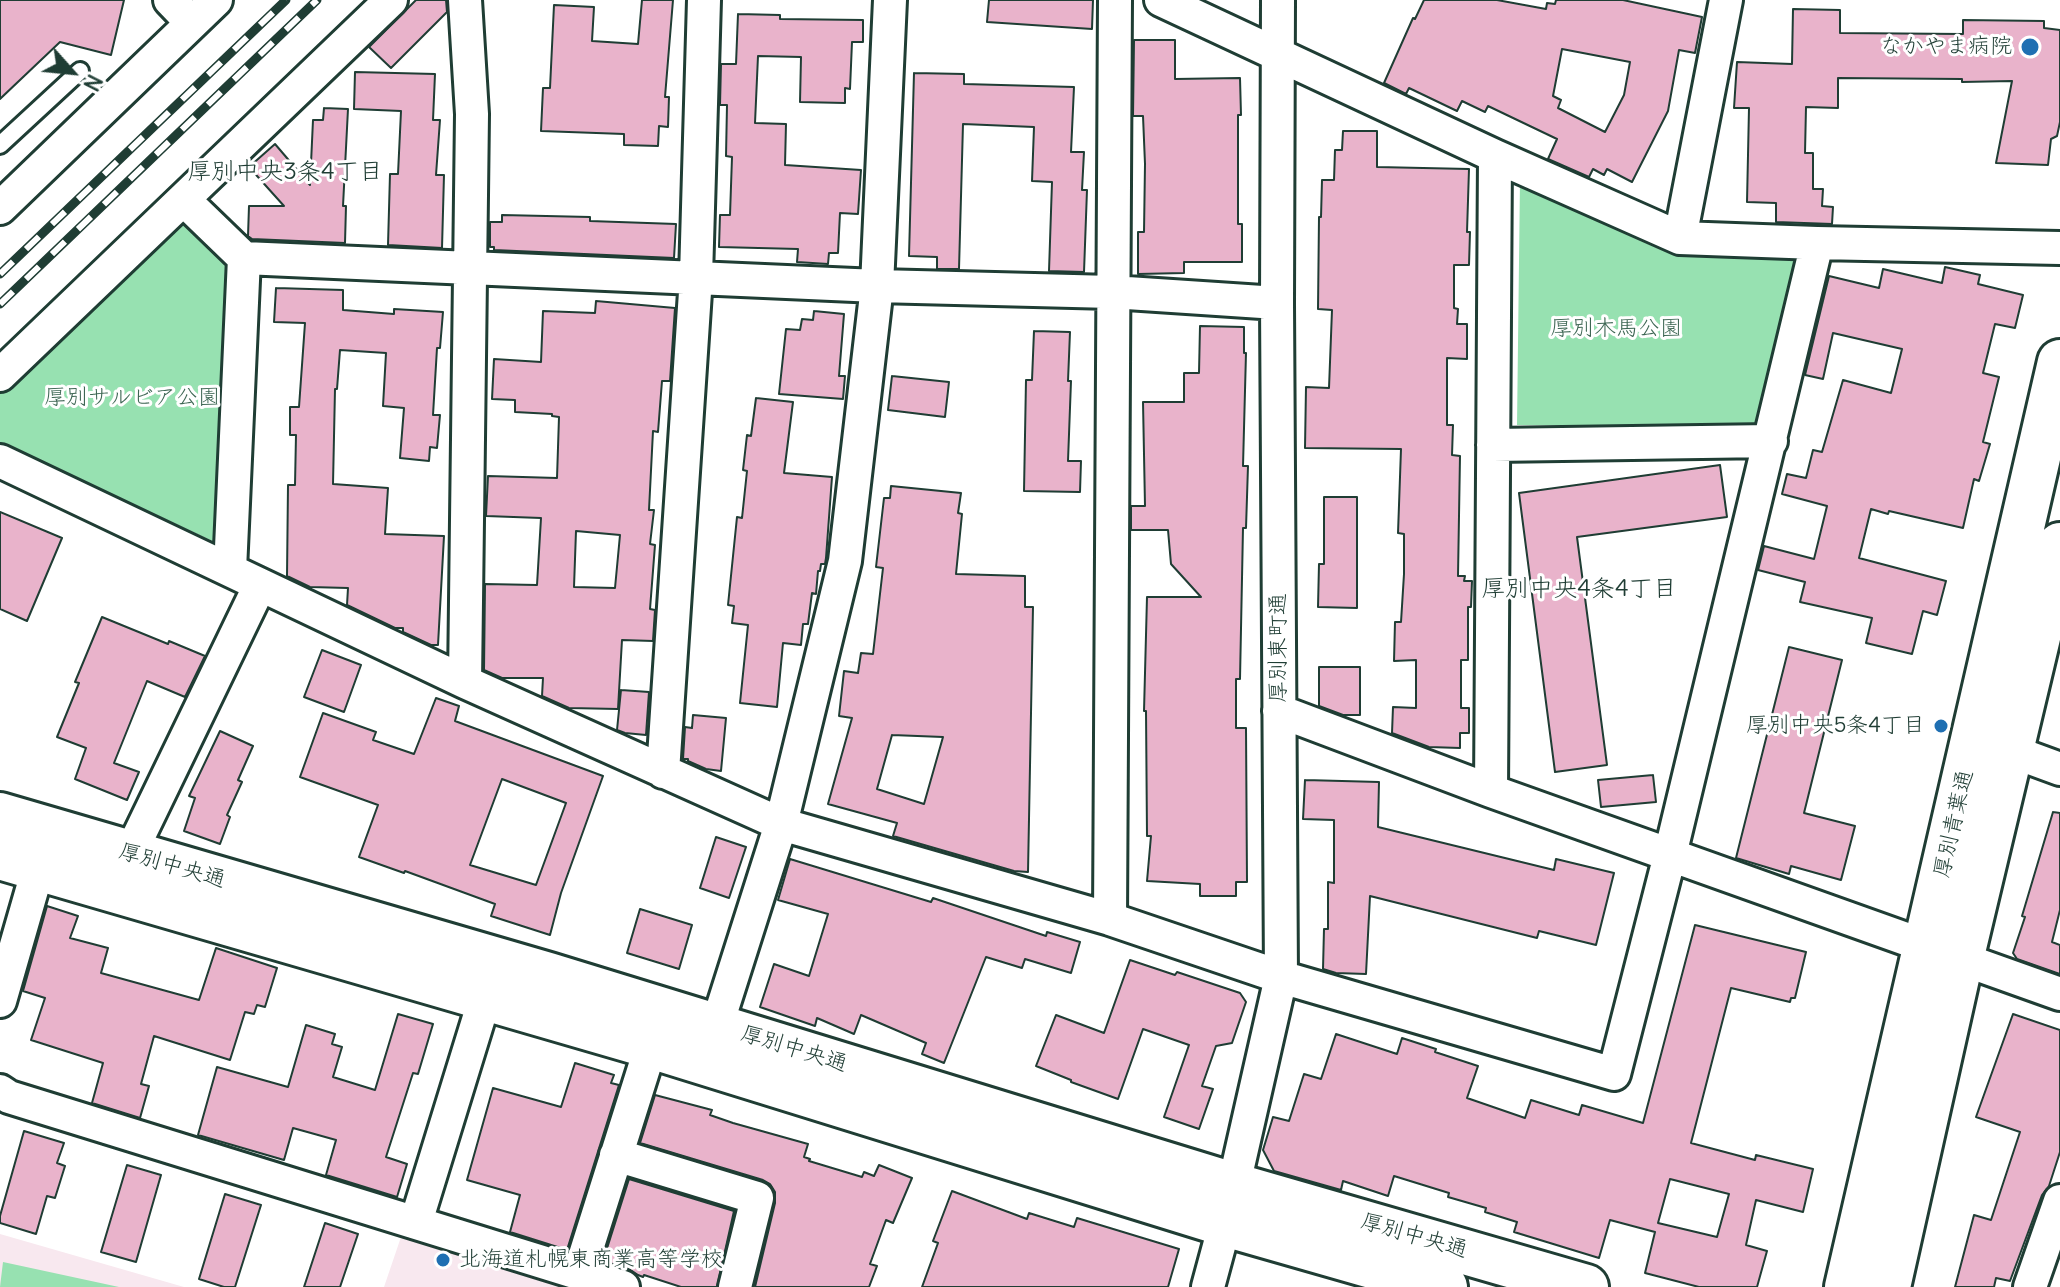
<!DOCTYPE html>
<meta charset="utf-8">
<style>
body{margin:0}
#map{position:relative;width:2060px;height:1287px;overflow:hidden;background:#fff;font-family:Delius,sans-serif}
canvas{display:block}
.north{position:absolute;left:32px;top:32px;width:80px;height:80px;-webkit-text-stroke:6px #fff;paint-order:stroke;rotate:117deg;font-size:22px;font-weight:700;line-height:32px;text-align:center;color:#1f3d34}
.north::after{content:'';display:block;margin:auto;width:28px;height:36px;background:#1f3d34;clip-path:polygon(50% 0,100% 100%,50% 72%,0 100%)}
</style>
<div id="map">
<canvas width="2060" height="1287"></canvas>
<div class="north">N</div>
</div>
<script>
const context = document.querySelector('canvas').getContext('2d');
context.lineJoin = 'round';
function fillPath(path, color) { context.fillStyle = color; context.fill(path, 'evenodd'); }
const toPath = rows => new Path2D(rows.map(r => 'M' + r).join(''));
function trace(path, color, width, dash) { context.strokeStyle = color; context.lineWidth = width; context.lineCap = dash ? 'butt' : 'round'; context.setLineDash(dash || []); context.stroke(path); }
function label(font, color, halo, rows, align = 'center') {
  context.font = font + ' Delius,"Klee One",sans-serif'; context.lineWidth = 6; context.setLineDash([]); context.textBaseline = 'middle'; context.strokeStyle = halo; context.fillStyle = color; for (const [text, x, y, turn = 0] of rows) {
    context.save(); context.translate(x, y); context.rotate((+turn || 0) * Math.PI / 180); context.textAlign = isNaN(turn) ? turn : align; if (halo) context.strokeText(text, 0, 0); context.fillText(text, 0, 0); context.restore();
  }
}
fillPath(toPath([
 [0,1234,184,1287,0,1287],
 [402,1234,585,1287,384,1287]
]), '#f8e8ef');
fillPath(toPath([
 [1520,180,1687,256,1795,258,1763,428,1517,425],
 [185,215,230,259,225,547,0,442,0,393],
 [3,1262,119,1287,0,1287]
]), '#97e1b1');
const building = toPath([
 [0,0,124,0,111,55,60,42,0,99,0,0],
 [416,0,446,0,447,12,391,68,369,47,416,0],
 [642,0,673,0,665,97,669,97,668,127,659,126,658,146,624,145,624,134,541,131,543,88,550,88,554,5,594,7,592,41,638,44,642,0],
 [989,0,1093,0,1092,29,987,22,989,0],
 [1424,0,1497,0,1546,9,1547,3,1555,4,1556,0,1623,0,1702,17,1695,53,1679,50,1668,111,1632,182,1607,169,1604,175,1593,169,1589,177,1548,159,1557,139,1488,106,1485,112,1462,101,1457,111,1409,88,1406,94,1384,83,1413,18,1415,19,1424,0],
 [1562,49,1630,62,1624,95,1605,132,1558,108,1561,100,1553,96,1562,49],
 [1793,9,1840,10,1840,33,1963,34,1963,20,2044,21,2044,28,2060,30,2060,122,2057,136,2051,139,2048,165,1996,163,2012,81,1962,82,1962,79,1838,78,1838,108,1806,107,1805,153,1813,153,1813,189,1823,189,1822,206,1833,207,1832,224,1776,222,1776,203,1747,202,1749,108,1734,108,1737,62,1792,64,1793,9],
 [738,14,780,15,780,19,863,20,863,42,852,42,850,89,845,88,845,103,800,102,801,57,758,56,755,123,786,124,785,165,861,170,858,214,840,213,838,253,829,253,828,264,797,262,798,249,719,247,720,215,730,215,732,157,726,156,727,105,720,105,721,64,736,64,738,14],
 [1134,40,1175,40,1175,79,1240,78,1241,115,1238,115,1238,224,1242,224,1242,262,1184,262,1184,273,1138,274,1138,232,1144,232,1145,164,1143,116,1133,116,1134,40],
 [355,72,435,74,433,120,440,120,436,175,444,175,442,248,388,245,390,174,398,174,401,111,354,109,355,72],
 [914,73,964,74,964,84,1074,87,1071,152,1084,152,1082,190,1087,190,1084,272,1049,271,1052,182,1032,181,1034,127,963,124,959,269,937,269,937,257,909,256,914,73],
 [324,108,348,109,343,206,346,206,345,243,252,239,248,236,249,206,284,206,249,167,275,144,310,185,313,120,323,120,324,108],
 [1343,131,1377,131,1377,167,1469,169,1467,232,1470,232,1469,265,1454,265,1454,308,1458,309,1457,324,1467,324,1467,359,1447,358,1447,425,1453,425,1452,455,1460,456,1458,576,1465,576,1464,581,1472,581,1471,607,1468,607,1468,660,1461,660,1461,708,1469,708,1469,733,1460,733,1460,748,1429,747,1392,733,1393,707,1416,708,1416,660,1394,661,1395,622,1401,622,1404,574,1404,534,1398,533,1401,449,1305,448,1306,387,1329,388,1332,310,1318,309,1319,217,1321,217,1322,180,1334,180,1335,150,1342,150,1343,131],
 [502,215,590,217,590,221,676,224,674,258,494,250,494,247,490,247,490,222,502,222,502,215],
 [1945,267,1980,275,1978,284,2023,295,2015,328,1995,324,1983,373,1999,377,1983,442,1990,444,1979,481,1974,479,1963,528,1889,511,1888,514,1871,509,1859,558,1946,581,1937,615,1923,611,1912,654,1866,643,1872,618,1800,602,1805,582,1758,570,1764,546,1814,559,1827,506,1782,494,1787,474,1806,478,1813,450,1822,452,1843,380,1891,393,1902,349,1833,333,1823,379,1805,375,1829,276,1879,288,1883,269,1942,283,1945,267],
 [276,288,343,290,343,310,394,314,394,309,443,312,440,348,437,348,433,415,440,415,437,448,430,447,429,461,400,458,404,408,383,406,386,353,340,350,337,389,335,389,333,484,388,488,385,534,444,536,438,645,431,645,403,632,403,628,395,628,347,605,348,588,310,587,287,576,288,485,295,485,296,435,290,435,290,407,299,407,305,323,274,322,276,288],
 [596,301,675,308,670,381,662,381,658,432,653,431,649,510,654,510,650,544,655,545,650,609,655,610,653,641,622,640,618,709,569,708,542,696,543,678,502,678,484,670,485,584,537,585,541,518,486,516,488,476,557,478,559,417,552,416,552,414,515,412,515,400,492,399,494,359,541,362,543,311,595,313,596,301],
 [576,531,620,535,615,588,574,587,576,531],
 [814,311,844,314,839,376,845,376,843,399,779,394,786,329,800,330,802,319,813,320,814,311],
 [1200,326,1244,327,1244,353,1246,353,1243,466,1248,466,1246,528,1243,528,1240,679,1236,679,1236,728,1246,728,1247,882,1236,882,1236,896,1200,896,1200,884,1147,881,1151,836,1147,836,1146,711,1144,711,1147,597,1201,597,1171,564,1168,530,1131,530,1131,506,1145,506,1143,402,1184,402,1184,373,1199,373,1200,326],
 [1034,331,1070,332,1068,381,1071,381,1068,461,1081,461,1080,492,1024,491,1026,380,1032,380,1034,331],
 [892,376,949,382,945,417,888,410,892,376],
 [756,398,793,402,784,473,832,477,826,558,825,564,821,564,820,571,818,571,816,594,812,593,808,624,803,624,801,645,783,643,777,707,740,703,748,625,732,623,734,606,728,605,737,517,742,518,747,471,743,470,747,435,751,436,756,398],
 [1720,465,1727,517,1577,537,1607,765,1555,772,1519,493,1720,465],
 [891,486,961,493,958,513,962,514,956,574,1025,576,1025,607,1033,607,1028,872,1014,871,893,836,897,823,828,804,852,718,839,716,844,671,858,673,861,653,873,654,883,568,876,567,884,498,890,498,891,486],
 [892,735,943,737,924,804,877,789,892,735],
 [1324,497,1357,497,1357,608,1318,607,1319,564,1324,564,1324,497],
 [0,512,62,538,27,621,0,609,0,512],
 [102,617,168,644,169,641,205,656,185,697,147,681,114,763,139,772,127,800,75,779,86,748,57,737,79,683,75,682,102,617],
 [1789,647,1842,660,1804,813,1855,826,1841,880,1791,866,1789,874,1736,858,1789,647],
 [322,650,361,665,344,712,304,697,322,650],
 [1319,667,1360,667,1360,715,1343,715,1319,706,1319,667],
 [621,690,649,692,646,735,625,733,617,730,621,690],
 [436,698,459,706,455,721,603,776,561,893,550,935,491,916,495,904,405,871,404,873,359,857,378,805,300,777,323,713,376,732,373,740,414,754,436,698],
 [502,779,566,803,536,885,470,865,502,779],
 [693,715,726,718,721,771,706,769,688,761,688,759,683,759,685,727,692,728,693,715],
 [220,731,253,746,238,780,242,782,227,815,230,817,220,844,184,831,195,798,189,796,220,731],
 [1653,775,1656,802,1601,807,1598,780,1653,775],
 [1305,780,1379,782,1378,827,1554,870,1556,859,1614,873,1596,945,1539,931,1537,938,1370,896,1366,974,1336,973,1323,969,1324,929,1328,929,1328,882,1334,883,1334,820,1303,819,1305,780],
 [2053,812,2060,813,2060,910,2052,942,2060,945,2060,974,2017,959,2013,953,2025,917,2022,916,2053,812],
 [716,837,746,847,729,898,700,888,716,837],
 [790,859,931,902,933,898,1046,936,1047,932,1080,942,1071,973,1025,959,1022,968,986,957,944,1063,922,1054,926,1043,861,1015,854,1034,817,1018,815,1026,760,1007,774,964,809,976,828,914,778,900,790,859],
 [47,906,78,916,70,938,108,948,101,973,199,1000,216,948,277,968,265,1007,257,1005,254,1014,245,1012,230,1060,154,1036,141,1084,149,1086,140,1118,92,1103,103,1063,31,1040,45,998,23,991,47,906],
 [640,909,692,925,679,969,627,953,640,909],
 [1695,925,1806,952,1795,998,1791,998,1790,1002,1731,988,1691,1143,1755,1160,1756,1155,1813,1169,1803,1212,1756,1200,1746,1245,1767,1251,1757,1287,1699,1287,1645,1273,1655,1232,1610,1220,1599,1258,1514,1232,1517,1222,1485,1212,1486,1208,1448,1197,1449,1193,1394,1176,1388,1196,1343,1181,1341,1190,1274,1171,1263,1150,1273,1117,1289,1121,1304,1074,1321,1079,1336,1034,1397,1054,1402,1038,1436,1049,1435,1052,1478,1066,1467,1098,1525,1118,1531,1100,1579,1115,1582,1105,1643,1123,1695,925],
 [1670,1179,1729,1194,1717,1237,1658,1223,1670,1179],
 [1130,960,1175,975,1177,972,1240,993,1246,1002,1232,1043,1216,1046,1202,1086,1213,1089,1199,1129,1164,1117,1189,1045,1143,1029,1118,1099,1071,1082,1071,1080,1036,1066,1056,1015,1104,1033,1130,960],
 [398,1014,433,1024,418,1074,413,1073,386,1157,407,1164,397,1197,326,1175,336,1140,293,1128,284,1160,198,1135,217,1067,288,1087,306,1025,335,1034,332,1044,342,1047,333,1077,375,1090,398,1014],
 [2013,1014,2060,1030,2060,1152,2049,1186,2042,1195,2010,1281,1996,1278,1994,1287,1955,1287,1974,1215,1991,1220,2020,1132,1976,1117,2013,1014],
 [575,1063,614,1075,611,1083,619,1085,567,1250,510,1232,520,1195,467,1180,493,1088,561,1107,575,1063],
 [655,1095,712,1110,710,1115,733,1123,808,1144,804,1157,810,1159,809,1161,862,1177,864,1172,874,1176,879,1165,912,1178,893,1223,886,1220,870,1264,877,1266,869,1287,755,1287,775,1203,775,1192,770,1184,763,1180,640,1143,655,1095],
 [24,1131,64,1143,57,1163,65,1166,55,1198,47,1196,36,1234,0,1223,0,1216,24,1131],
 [127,1165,161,1175,136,1262,101,1252,127,1165],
 [629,1179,734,1211,717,1287,681,1287,644,1275,643,1277,638,1275,629,1269,603,1261,629,1179],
 [952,1191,1027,1219,1029,1213,1074,1227,1077,1218,1179,1249,1168,1287,922,1287,938,1243,933,1241,952,1191],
 [225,1194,261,1205,235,1287,224,1287,199,1279,225,1194],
 [325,1223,358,1234,340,1287,304,1287,325,1223]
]);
fillPath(building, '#e9b3cb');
trace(building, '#1f3d34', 2);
const lane = toPath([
 [0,145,80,71]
]);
const street = toPath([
 [170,0,192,23],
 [1161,0,1495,156,1680,238,1817,243,2060,248],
 [184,200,244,258,877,286,1112,292,1277,303],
 [0,208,216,0],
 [1680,238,1726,0],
 [0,375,391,0],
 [1493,445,1771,441],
 [0,461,465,682,781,824,1110,919,1281,977,1614,1074,1670,855,1817,243],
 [230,570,244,258],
 [465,682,472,114,465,0],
 [1279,711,1491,791,2060,994],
 [2011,751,2060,769],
 [663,772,696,277,704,0],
 [1491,791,1495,156],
 [130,854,260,585],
 [1110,919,1115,0],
 [0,1001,38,869],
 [717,1025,781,824,845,561,877,286,890,0],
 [0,1091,9,1097,623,1287],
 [616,1155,757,1198,735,1287],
 [416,1222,485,998],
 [579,1274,651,1046],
 [1208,1287,1225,1224,1281,977,1277,303,1278,0],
 [2030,1287,2060,1201]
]);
const secondary = toPath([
 [0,815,549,975,1233,1185,1586,1287],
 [0,857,651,1046,1225,1224,1445,1287],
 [1847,1287,2060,362],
 [1888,1287,1961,960,2060,545]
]);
trace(lane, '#1f3d34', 22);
trace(street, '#1f3d34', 38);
trace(secondary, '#1f3d34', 50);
trace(lane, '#fff', 16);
trace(street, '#fff', 32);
trace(secondary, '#fff', 44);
const rail = toPath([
 [0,274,286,0],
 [0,304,317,0]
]);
trace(rail, '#1f3d34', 9);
trace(rail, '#fff', 6, [18]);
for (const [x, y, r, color] of [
 [2030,47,10,"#1f6fb2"],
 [1941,726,8,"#1f6fb2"],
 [443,1260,8,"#1f6fb2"]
]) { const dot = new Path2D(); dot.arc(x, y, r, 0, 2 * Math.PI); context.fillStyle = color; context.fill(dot); trace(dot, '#fff', 3); }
label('22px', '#1f3d34', '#fff', [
 ["なかやま病院",2012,47],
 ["厚別中央5条4丁目",1925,726],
 ["北海道札幌東商業高等学校",459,1260,"left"]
], 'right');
label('22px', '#3d6653', '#fff', [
 ["厚別木馬公園",1616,329],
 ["厚別サルビア公園",132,398]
]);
label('22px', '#1f3d34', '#fff', [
 ["厚別東町通",1279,648,-90],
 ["厚別青葉通",1954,824,-77],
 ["厚別中央通",172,866,16],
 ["厚別中央通",794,1049,17],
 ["厚別中央通",1414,1236,16]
]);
label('24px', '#1f3d34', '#fff', [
 ["厚別中央3条4丁目",285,172],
 ["厚別中央4条4丁目",1579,589]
]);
</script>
